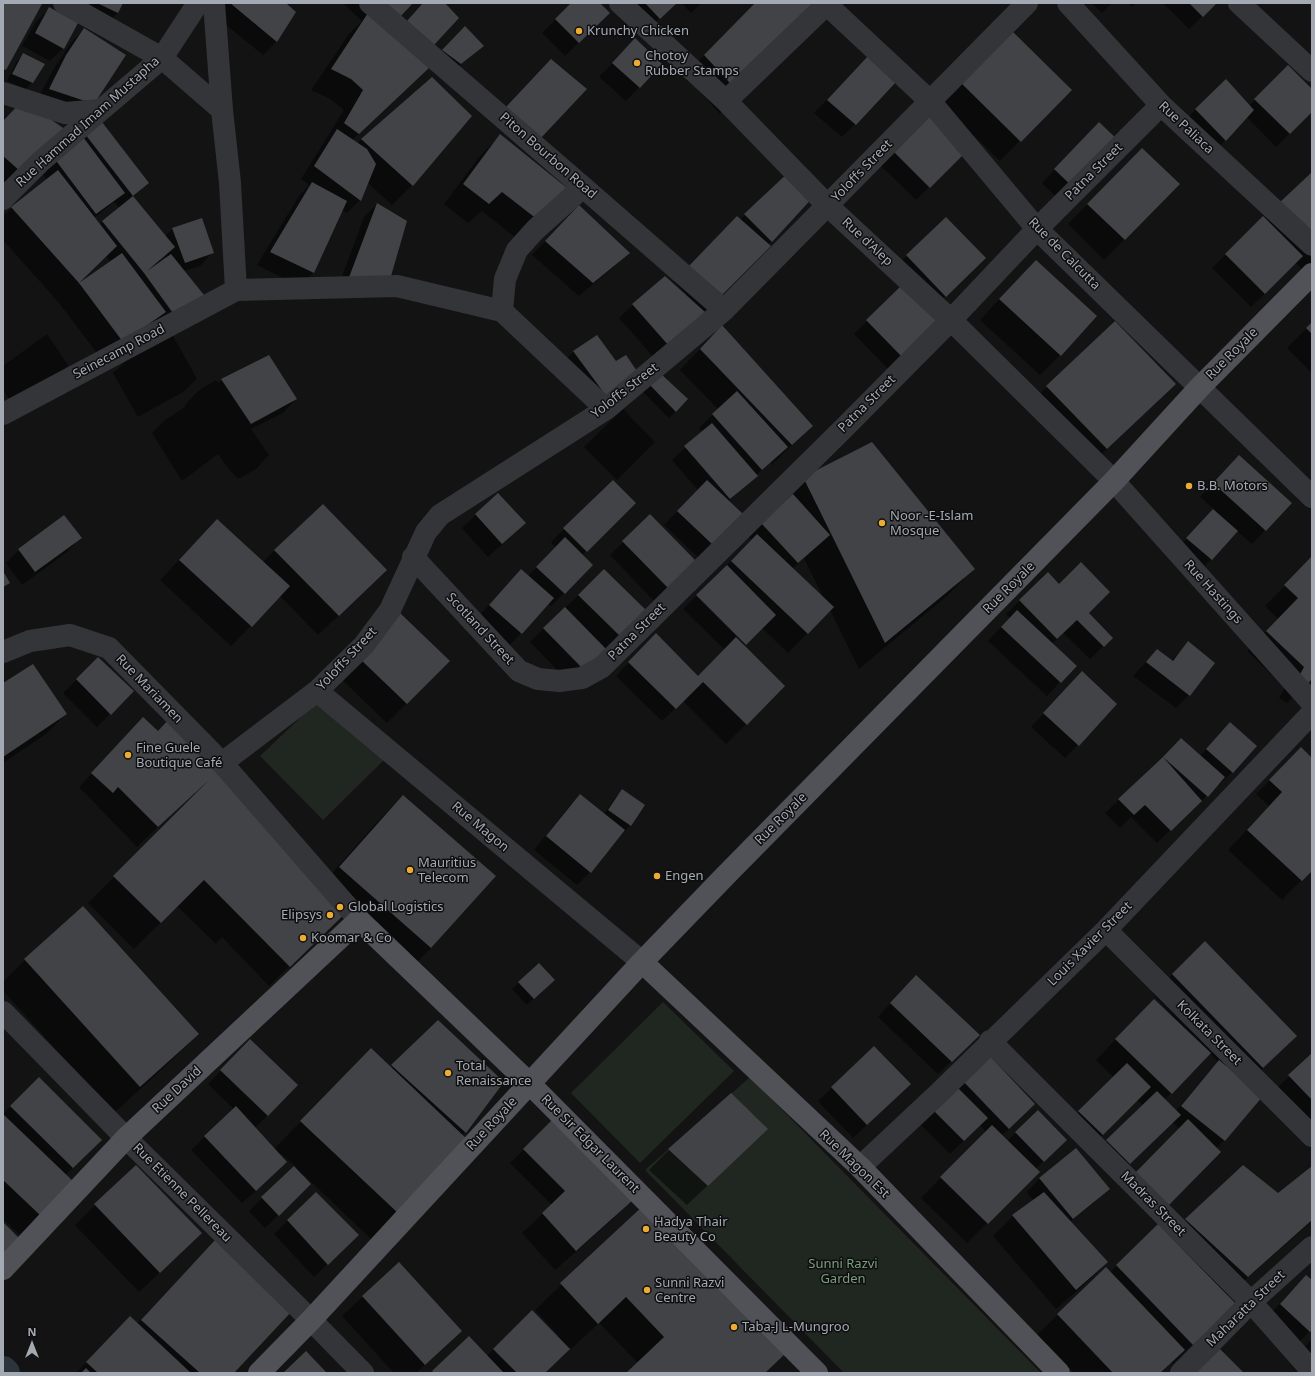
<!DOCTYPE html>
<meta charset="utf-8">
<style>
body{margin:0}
#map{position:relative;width:1315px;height:1376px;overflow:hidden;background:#131314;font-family:"Noto Sans",sans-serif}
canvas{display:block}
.frame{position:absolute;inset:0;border:4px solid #a4aab4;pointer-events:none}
.north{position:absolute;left:12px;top:1324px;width:40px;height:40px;-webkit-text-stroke:3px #0e0e0f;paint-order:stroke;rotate:0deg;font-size:11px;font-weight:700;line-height:16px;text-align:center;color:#a4aab4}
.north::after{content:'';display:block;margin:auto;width:14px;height:18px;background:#a4aab4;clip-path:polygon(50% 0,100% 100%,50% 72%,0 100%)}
</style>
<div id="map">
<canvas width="1315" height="1376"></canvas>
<div class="frame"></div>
<div class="north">N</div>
</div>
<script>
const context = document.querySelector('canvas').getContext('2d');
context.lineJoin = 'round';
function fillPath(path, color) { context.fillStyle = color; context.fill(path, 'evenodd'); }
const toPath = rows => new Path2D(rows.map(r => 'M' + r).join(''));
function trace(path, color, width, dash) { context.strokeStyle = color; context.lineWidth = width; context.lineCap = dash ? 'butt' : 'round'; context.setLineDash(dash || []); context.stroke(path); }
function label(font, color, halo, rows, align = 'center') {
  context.font = font + ' "Noto Sans",sans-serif'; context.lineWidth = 3; context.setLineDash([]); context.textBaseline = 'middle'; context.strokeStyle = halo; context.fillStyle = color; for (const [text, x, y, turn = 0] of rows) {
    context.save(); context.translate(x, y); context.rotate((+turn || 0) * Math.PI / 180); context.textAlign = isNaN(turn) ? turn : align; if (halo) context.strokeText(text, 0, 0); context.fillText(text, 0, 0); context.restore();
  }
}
fillPath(toPath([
 [322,697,384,760,323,820,260,756],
 [663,1002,734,1071,640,1163,571,1093],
 [750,1077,1041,1373,844,1373,645,1170]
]), '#1f2720');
fillPath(toPath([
 [58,3,122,3,118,13,104,26],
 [223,3,291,3,288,6,295,12,276,42,263,55,214,15],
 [343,3,412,3,399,17,428,68,352,140,357,144,362,139,412,185,392,205,367,182,360,200,347,213,342,210,313,273,300,286,257,265,299,196,309,185,301,179,344,110,330,99,311,90,349,34,362,21],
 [572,3,599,3,595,26,565,56,542,33],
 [618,3,676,3,646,31],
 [682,3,701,3,691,13],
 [756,3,740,95,720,114,685,75],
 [1092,3,1112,3,1102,13],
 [1128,3,1136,3,1132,7],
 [1163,3,1216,3,1189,29],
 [49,9,63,48,50,61,22,46,36,22],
 [465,27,483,46,454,70,436,57],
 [84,29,94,103,36,102,53,70,71,43],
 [1012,33,1070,90,1000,161,941,104],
 [622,53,661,64,626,101,599,77],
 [24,54,32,82,26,89,7,81,17,61],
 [1288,66,1312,90,1312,111,1276,147,1247,117,1212,154,1183,123,1196,109,1249,106],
 [856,70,855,124,842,137,814,113],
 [929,112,968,150,916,200,878,163],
 [3,121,64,130,6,184,3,181],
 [86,135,147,183,133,197,165,236,173,229,213,252,200,266,184,271,203,294,103,361,59,303,3,240,3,216,12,208,47,180,41,172],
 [114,202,119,208,99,225,94,218],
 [106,256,111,262,78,285,77,284],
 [165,256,165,259,160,262,159,262],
 [500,136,541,222,521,242,482,211,468,223,444,204,480,156],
 [1086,137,1061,202,1042,183],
 [1142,149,1179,184,1104,260,1068,224],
 [791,171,772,241,768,245,770,246,690,326,655,359,619,318,633,305,686,296,687,295,674,282,724,231,740,220],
 [1312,174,1312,263,1304,271,1296,263,1251,307,1212,268,1263,218,1264,219],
 [377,204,405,221,336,293,364,217],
 [946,218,972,272,932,309,893,269],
 [565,220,628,253,615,266,579,296,532,255],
 [1016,281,1060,355,1040,375,980,320],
 [867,321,925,336,889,370,854,334],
 [1312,323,1312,373,1287,348],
 [722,326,812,426,772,464,770,462,728,502,741,514,699,558,664,525,698,490,672,460,703,432,699,428,718,409,680,370],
 [47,334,68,365,55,378,14,406,3,390,3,366],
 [172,334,197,379,183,392,138,417,113,373,127,360],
 [574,351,616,362,593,410,561,365],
 [216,380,218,383,222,380,296,399,283,413,251,429,269,455,256,469,238,479,227,467,218,454,182,481,152,433,165,420,186,406,185,405,198,391],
 [648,384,687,400,669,418,642,391],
 [1047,387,1154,404,1086,469,1027,406],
 [623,409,655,442,617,480,584,447],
 [1239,456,1291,503,1252,544,1237,531,1198,573,1174,552,1214,509,1200,497],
 [803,478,974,568,948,595,859,669,830,610,788,653,762,628,744,646,784,686,726,744,683,701,662,721,616,676,656,635,698,677,725,650,683,609,752,540,749,537],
 [804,558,824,599,792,569],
 [613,481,635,503,582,555,592,565,551,606,548,604,508,647,476,619,521,570,528,576,556,548,551,542],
 [498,494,511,536,488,557,462,528],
 [650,516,694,561,654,601,610,555],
 [217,520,262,563,275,550,366,590,318,635,280,596,231,646,160,580],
 [80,538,67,552,22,585,6,563,19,550],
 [1312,558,1312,678,1287,703,1279,698,1285,688,1247,651,1278,619,1265,606],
 [604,570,648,614,610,653,605,648,570,683,530,642],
 [1048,573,1112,638,1090,659,1063,633,1052,644,1060,682,1047,696,988,641,1010,618,1006,614],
 [379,634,448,661,387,723,338,676],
 [1188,643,1189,695,1176,708,1133,676,1157,650,1171,661],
 [98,659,133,691,97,727,63,693],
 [3,685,66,714,46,734,3,763],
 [1069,686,1078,745,1065,758,1031,727],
 [143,719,327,879,377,822,403,796,494,876,431,948,405,974,340,917,269,986,222,937,216,944,177,906,134,949,88,903,202,789,200,787,137,847,79,787],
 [1230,723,1232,772,1219,785,1218,784,1194,809,1193,808,1157,843,1131,817,1120,828,1105,813,1168,753,1200,756],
 [1301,749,1312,760,1312,869,1282,900,1228,850,1269,806,1256,794],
 [622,791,630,825,590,872,577,885,534,850,567,809,580,795,604,814,616,797],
 [83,907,198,1034,172,1060,114,1113,3,991,3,982,25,960],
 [1205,942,1276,1055,1247,1084,1262,1096,1216,1149,1180,1129,1172,1122,1116,1176,1094,1154,1143,1105,1137,1100,1089,1148,1066,1125,1114,1078,1096,1060,1134,1020,1171,1016,1172,1015,1153,994],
 [1210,1053,1218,1062,1206,1075,1176,1111,1164,1100],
 [539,964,548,986,527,1005,512,989],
 [903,989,978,1035,938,1074,878,1017],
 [438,1021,465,1132,372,1240,303,1174,302,1176,310,1184,265,1228,249,1211,295,1166,280,1153,273,1175,242,1203,191,1150,234,1109,208,1084,250,1041,297,1085,255,1128,274,1149,371,1049,390,1068],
 [874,1047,896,1097,853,1138,818,1101],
 [1312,1054,1312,1141,1269,1096],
 [988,1055,1021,1118,1001,1136,1007,1141,1038,1111,1053,1153,1035,1169,1038,1172,967,1243,921,1198,986,1132,980,1125,950,1154,917,1121],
 [39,1078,101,1140,65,1175,73,1183,21,1236,3,1219,3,1114],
 [731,1095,746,1149,687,1205,649,1170,669,1150],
 [555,1119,632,1200,612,1220,555,1270,522,1233,552,1205,510,1163],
 [136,1166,181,1253,139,1292,75,1225],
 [1243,1167,1278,1195,1312,1167,1312,1221,1227,1296,1214,1324,1172,1364,1171,1362,1160,1373,1074,1373,1037,1335,1106,1269,1110,1272,1158,1225,1169,1236],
 [1040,1178,1109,1188,1095,1202,1070,1222,1107,1262,1087,1282,1056,1309,993,1236,1013,1216,1034,1201,1027,1192],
 [316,1194,344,1248,314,1277,274,1234],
 [645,1205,765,1373,627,1373,638,1363,599,1323,571,1349,570,1347,544,1373,432,1373,469,1338,487,1356,532,1311,558,1337,559,1336,535,1310],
 [216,1241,233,1373,76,1373,111,1337,137,1324,190,1267],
 [398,1264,460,1331,416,1373,394,1373,342,1316],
 [1312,1281,1312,1329,1296,1345,1267,1318,1293,1289],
 [1312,1339,1312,1368,1298,1355]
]), '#0007');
trace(toPath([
 [3,1371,5,1373]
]), '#2c353c', 30);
fillPath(toPath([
 [3,3,40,3,42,4,6,70,3,69],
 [97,3,123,3,118,13],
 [230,3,286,3,296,12,277,42],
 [385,3,413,3,400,17],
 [423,3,445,3,459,18,434,45,407,21],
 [571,3,600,3,610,13,579,43,555,19],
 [645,3,677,3,660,19],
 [755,3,819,3,741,95,704,55],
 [1189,3,1217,3,1203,17],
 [49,7,78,23,64,49,35,33],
 [368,13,429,68,359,134,344,123,363,90,351,79,331,69],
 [465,26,484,46,461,64,442,50],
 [84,28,126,55,94,104,49,89,66,55],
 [1012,31,1072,90,1021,142,961,83],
 [635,38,662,64,640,88,612,63],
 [23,53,45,64,33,83,12,74],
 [869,55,897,81,856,125,827,100],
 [551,59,587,89,539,140,505,108],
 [1288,65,1312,89,1312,112,1290,134,1254,99],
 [432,77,472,116,413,186,361,139],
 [1226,79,1254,110,1226,141,1195,109],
 [23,100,66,130,20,171,3,156,3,121],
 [929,110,969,149,930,188,891,149],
 [102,122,149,183,133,196,85,134],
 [1099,122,1120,142,1075,189,1054,169],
 [337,129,367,149,376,164,361,201,314,166],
 [500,134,567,188,542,223,502,192,489,204,463,184],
 [83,137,125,193,96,214,54,158],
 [1142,148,1180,184,1125,240,1087,204],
 [58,170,117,246,79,283,11,207],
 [791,170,816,194,772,242,744,214],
 [1312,172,1312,239,1278,204],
 [312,182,347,201,314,273,270,252],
 [133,196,175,247,147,271,171,254,204,295,175,316,144,273,102,221],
 [377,203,407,221,389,283,348,280],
 [579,205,630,253,593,283,545,241],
 [737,216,771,246,717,300,687,268],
 [1263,216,1303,256,1265,294,1225,254],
 [946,217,986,258,946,297,906,255],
 [202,218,214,253,185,263,172,228],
 [122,253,166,312,123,342,79,283],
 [1036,260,1097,316,1061,356,999,299],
 [665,276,705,312,669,346,632,304],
 [903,284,940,322,903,358,866,320],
 [1115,321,1176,384,1107,449,1046,386],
 [1312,322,1312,334,1306,328],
 [722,325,813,426,792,445,700,349],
 [597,335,616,361,626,355,639,374,607,397,573,351],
 [269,355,297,399,251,424,221,379],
 [660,373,688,399,676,412,648,383],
 [737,391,788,447,762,470,712,414],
 [712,423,758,476,730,499,684,446],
 [872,442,975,569,885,643,803,477],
 [1239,455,1292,503,1266,531,1213,483],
 [613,480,636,503,587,552,563,528],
 [707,480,743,514,713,545,677,511],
 [498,493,526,523,502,544,475,514],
 [793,494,830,535,798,563,761,523],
 [323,504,387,570,339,616,274,550],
 [1213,509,1238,531,1212,560,1186,538],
 [650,514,696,561,668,588,622,541],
 [64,515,82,538,35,572,18,549],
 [217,519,290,586,252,627,179,560],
 [757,534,834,607,808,634,731,561],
 [565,537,593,565,565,594,536,567],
 [1312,556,1312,679,1308,683,1298,678,1304,667,1266,631,1298,598,1284,585],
 [1081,562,1110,592,1089,613,1113,638,1104,647,1077,620,1057,639,1019,600,1048,572,1059,584],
 [727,565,776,615,746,645,696,595],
 [521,569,554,598,522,634,489,605],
 [604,569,650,614,624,640,578,595],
 [3,571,10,583,3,587],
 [565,607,606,649,584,670,543,628],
 [1017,610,1077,666,1061,683,1001,627],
 [399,612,450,661,407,704,357,656],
 [656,633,698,676,736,637,785,686,747,725,703,682,676,709,628,662],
 [1188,641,1215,663,1190,696,1146,662,1157,649,1173,661],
 [98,657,134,691,111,715,76,679],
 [33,664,67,714,3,757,3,683],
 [1082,671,1117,704,1079,746,1043,713],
 [143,717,158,731,169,719,355,904,290,967,204,880,161,923,113,876,209,780,158,827,118,787,113,793,91,773],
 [1230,722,1257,746,1233,773,1206,749],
 [1181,738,1225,777,1208,797,1163,757],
 [1301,747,1312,758,1312,871,1302,881,1247,830,1282,792,1269,780],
 [1163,757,1202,801,1171,831,1145,805,1134,815,1118,799],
 [622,789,645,805,631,826,608,810],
 [580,794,625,830,591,873,546,836],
 [403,795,496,876,431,948,339,867],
 [83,906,199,1034,140,1087,24,959],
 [1205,941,1297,1036,1263,1068,1172,974],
 [539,963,555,980,534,999,518,982],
 [916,975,980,1035,952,1062,890,1003],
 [1154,999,1211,1053,1172,1094,1115,1039],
 [438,1020,504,1082,466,1133,391,1065],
 [250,1039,298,1085,268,1116,220,1070],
 [874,1046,911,1084,867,1125,831,1087],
 [371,1048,469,1141,399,1214,300,1121],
 [1312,1053,1312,1100,1288,1075],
 [988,1054,1035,1104,1009,1129,961,1079],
 [1219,1060,1263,1096,1225,1141,1181,1106],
 [1127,1063,1151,1087,1103,1135,1078,1111],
 [39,1077,102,1140,73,1168,10,1106],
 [954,1084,988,1118,964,1141,930,1107],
 [1157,1091,1181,1115,1130,1164,1106,1140],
 [731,1093,768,1129,708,1186,668,1149],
 [236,1106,287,1162,256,1191,204,1136],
 [1038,1110,1067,1140,1044,1162,1015,1132],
 [3,1114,75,1183,42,1217,3,1180],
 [555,1117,633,1200,576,1251,542,1213,565,1191,523,1149],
 [1188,1119,1221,1152,1169,1205,1135,1173],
 [992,1125,1040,1172,988,1224,940,1177],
 [1076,1148,1110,1189,1073,1219,1039,1178],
 [136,1165,202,1233,160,1273,94,1204],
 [1243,1165,1278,1193,1312,1166,1312,1220,1248,1277,1185,1219],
 [294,1166,311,1184,279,1216,261,1197],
 [316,1192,359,1235,328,1265,287,1220],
 [1044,1192,1108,1262,1076,1290,1012,1215],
 [645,1204,786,1353,765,1373,626,1373,664,1337,626,1297,598,1324,560,1283],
 [3,1222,21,1240,3,1258],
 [1158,1224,1236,1304,1193,1345,1116,1265],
 [216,1239,293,1310,234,1373,200,1373,141,1320],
 [399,1262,462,1331,425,1365,362,1296],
 [1106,1267,1185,1350,1160,1373,1113,1373,1057,1314],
 [1306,1275,1312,1280,1312,1330,1310,1332,1280,1304],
 [532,1310,570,1349,545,1373,517,1373,493,1349],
 [130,1316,191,1373,98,1373,86,1362],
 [469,1336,504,1373,434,1373,432,1371],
 [1220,1349,1244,1373,1195,1373],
 [306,1351,327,1373,283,1373],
 [86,1368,91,1373,81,1373]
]), '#424347');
trace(toPath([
 [64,3,162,58,222,110,230,183,236,290],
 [214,3,222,110],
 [370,3,583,187,724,310],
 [620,3,726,101,828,206,951,320,1114,481,1312,703],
 [825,3,930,101,1037,229,1312,497],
 [1068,3,1161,105,1312,245],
 [1239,3,1312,71],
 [3,93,65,113,100,110],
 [726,101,828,3],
 [3,199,40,162,162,58,198,3],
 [502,311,505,279,517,250,535,230,583,187],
 [3,414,236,290,397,286,502,311,606,409],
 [413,557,519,671,538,679,559,681,582,678,602,667,844,428,951,320,1037,229,1161,105],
 [3,652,30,641,70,635,109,648,222,763,359,920],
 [317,691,642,962],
 [222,763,317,691,364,645,390,610,426,532,440,515,606,409,724,310,1027,3],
 [1106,930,1312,1136],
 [3,1012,126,1138,311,1320,363,1373],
 [990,1041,1251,1302,1312,1371],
 [860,1167,939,1093,1106,930,1312,713],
 [1181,1373,1251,1302,1312,1247]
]), '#343539', 22);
trace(toPath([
 [642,962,860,1167,1059,1373],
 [3,1269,126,1138,359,920,530,1084,817,1373],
 [259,1373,311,1320,642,962,727,874,1114,481,1200,387,1312,274]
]), '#505258', 22);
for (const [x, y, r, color] of [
 [579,31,4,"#ecab32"],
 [637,63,4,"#ecab32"],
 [1189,486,4,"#ecab32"],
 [882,523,4,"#ecab32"],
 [128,755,4,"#ecab32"],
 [410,870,4,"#ecab32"],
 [657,876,4,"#ecab32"],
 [340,907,4,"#ecab32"],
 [330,915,4,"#ecab32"],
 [303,938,4,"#ecab32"],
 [448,1073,4,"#ecab32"],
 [646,1229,4,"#ecab32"],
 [647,1290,4,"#ecab32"],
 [734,1327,4,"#ecab32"]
]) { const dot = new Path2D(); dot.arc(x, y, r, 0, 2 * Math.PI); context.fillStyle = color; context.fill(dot); trace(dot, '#0e0e0f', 1.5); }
label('13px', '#a4aab4', '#0e0e0f', [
 ["Krunchy Chicken",587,31],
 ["Chotoy",645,56],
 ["Rubber Stamps",645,71],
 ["B.B. Motors",1197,486],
 ["Noor -E-Islam",890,516],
 ["Mosque",890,531],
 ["Fine Guele",136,748],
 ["Boutique Café",136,763],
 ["Mauritius",418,863],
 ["Telecom",418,878],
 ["Engen",665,876],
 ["Global Logistics",348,907],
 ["Elipsys",322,915,"right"],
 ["Koomar & Co",311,938],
 ["Total",456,1066],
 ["Renaissance",456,1081],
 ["Hadya Thair",654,1222],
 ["Beauty Co",654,1237],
 ["Sunni Razvi",655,1283],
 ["Centre",655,1298],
 ["Taba-J L-Mungroo",742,1327]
], 'left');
label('13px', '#a4aab4', '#0e0e0f', [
 ["Rue Hammad Imam Mustapha",88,122,-42],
 ["Rue Paliaca",1186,128,43],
 ["Piton Bourbon Road",548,156,41],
 ["Yoloffs Street",862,171,-46],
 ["Patna Street",1094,172,-45],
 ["Rue d'Alep",867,242,43],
 ["Rue de Calcutta",1064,254,45],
 ["Seinecamp Road",119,352,-28],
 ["Rue Royale",1232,354,-45],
 ["Yoloffs Street",625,391,-38],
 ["Patna Street",867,404,-45],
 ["Rue Royale",1009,588,-45],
 ["Rue Hastings",1213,592,48],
 ["Scotland Street",480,629,47],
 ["Patna Street",637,632,-45],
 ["Yoloffs Street",347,659,-47],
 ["Rue Mariamen",149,689,46],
 ["Rue Royale",781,819,-45],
 ["Rue Magon",480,827,40],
 ["Louis Xavier Street",1090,944,-45],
 ["Kolkata Street",1209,1033,45],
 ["Rue David",177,1090,-43],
 ["Rue Royale",492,1124,-47],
 ["Rue Sir Edgar Laurent",590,1144,45],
 ["Rue Magon Est",854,1164,44],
 ["Rue Etienne Pellereau",182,1193,45],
 ["Madras Street",1153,1204,45],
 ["Maharatta Street",1246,1309,-44]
]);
label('13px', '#7c9f7d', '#0e0e0f', [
 ["Sunni Razvi",843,1264],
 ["Garden",843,1279]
]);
</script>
